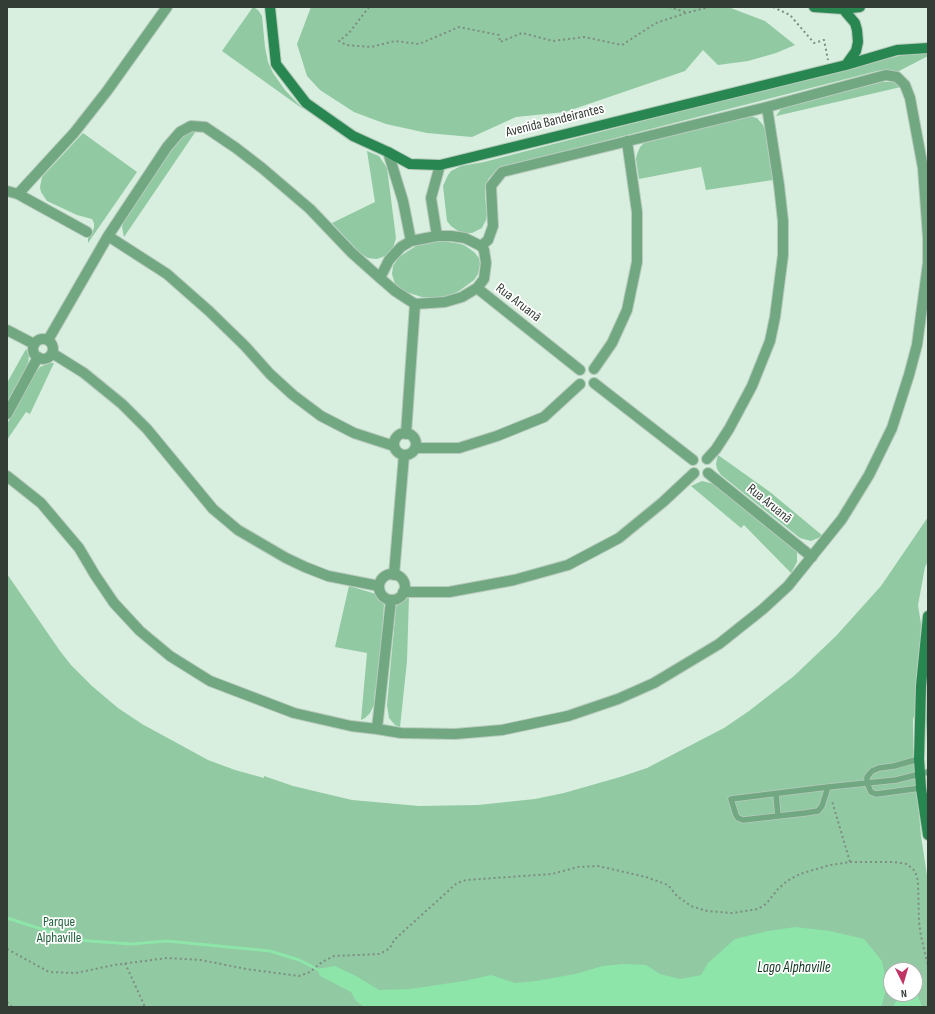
<!DOCTYPE html>
<meta charset="utf-8">
<style>
body{margin:0}
#map{position:relative;width:935px;height:1014px;overflow:hidden;background:#d8eede;font-family:"Sofia Sans Condensed",sans-serif}
canvas{display:block}
.frame{position:absolute;inset:0;border:8px solid #333c35;pointer-events:none}
.north{position:absolute;left:883px;top:962px;width:40px;height:40px;box-sizing:border-box;background:#fff;border:1px solid #adb1ae;border-radius:50%;rotate:175deg;font-size:11px;font-weight:700;line-height:16px;text-align:center;color:#333c35}
.north::after{content:'';display:block;margin:auto;width:14px;height:18px;background:#c03365;clip-path:polygon(50% 0,100% 100%,50% 72%,0 100%)}
</style>
<div id="map">
<canvas width="935" height="1014"></canvas>
<div class="frame"></div>
<div class="north">N</div>
</div>
<script>
const context = document.querySelector('canvas').getContext('2d');
context.lineJoin = 'round';
function fillPath(path, color) { context.fillStyle = color; context.fill(path, 'evenodd'); }
const toPath = rows => new Path2D(rows.map(r => 'M' + r).join(''));
function trace(path, color, width, dash) { context.strokeStyle = color; context.lineWidth = width; context.lineCap = dash ? 'butt' : 'round'; context.setLineDash(dash || []); context.stroke(path); }
function label(font, color, halo, rows, align = 'center') {
  context.font = font + ' "Sofia Sans Condensed",sans-serif'; context.lineWidth = 3.5; context.setLineDash([]); context.textBaseline = 'middle'; context.strokeStyle = halo; context.fillStyle = color; for (const [text, x, y, turn = 0] of rows) {
    context.save(); context.translate(x, y); context.rotate((+turn || 0) * Math.PI / 180); context.textAlign = isNaN(turn) ? turn : align; if (halo) context.strokeText(text, 0, 0); context.fillText(text, 0, 0); context.restore();
  }
}
fillPath(toPath([
 [253,7,258,10,262,16,265,47,268,62,273,73,285,90,303,109,222,51],
 [311,7,728,7,765,21,795,45,776,53,748,61,718,65,703,50,685,71,565,112,516,117,472,137,427,133,386,124,354,112,320,90,307,76,297,44],
 [907,54,928,54,928,56,897,72,883,70,877,71,506,166,494,173,489,178,485,187,485,196,487,215,486,220,482,228,472,233,461,233,451,226,447,221,443,186,448,175,451,171,461,166,484,162,824,74],
 [882,82,895,82,901,87,776,116,781,109,790,104],
 [749,116,757,118,763,125,766,132,773,180,706,190,701,167,639,179,636,159,637,154,640,147,644,143],
 [193,131,196,131,124,237,122,227,125,217,181,137,185,133],
 [83,133,137,172,88,243,88,234,93,231,94,227,94,223,92,219,77,215,47,201,41,192,40,187,42,177],
 [367,151,379,156,387,168,396,238,393,248,390,252,385,256,377,259,368,258,360,253,332,223,375,202],
 [440,241,456,243,464,245,474,252,479,258,480,264,478,274,474,280,459,291,448,296,437,298,422,297,406,292,399,288,395,284,392,274,393,266,399,257,416,246,432,242],
 [26,349,29,355,28,364,7,402,7,383],
 [49,363,54,363,30,414,26,412,7,440,7,424,36,372,40,367],
 [718,455,770,492,823,536,811,541,800,538,721,475,717,469,716,464],
 [702,481,714,484,796,550,797,553,797,562,791,573,744,525,741,528,691,486],
 [928,517,928,561,925,567,918,605,921,624,917,709,913,719,913,746,921,836,928,882,928,1007,7,1007,7,574,60,651,71,665,92,686,118,708,142,724,208,760,235,770,264,778,264,776,293,786,352,800,419,806,478,805,535,799,564,793,620,777,647,768,724,728,749,711,794,676,836,636,881,586],
 [891,970,915,970,915,994,891,994],
 [349,586,376,594,382,600,384,605,378,690,375,690,374,705,370,713,365,718,361,720,367,653,335,647],
 [409,596,407,661,400,727,395,725,389,718,387,705,396,607,399,603,406,597],
 [928,671,928,767,926,718]
]), '#90c9a2');
fillPath(toPath([
 [795,927,830,931,864,939,882,961,887,985,882,1005,880,1007,364,1007,356,1001,351,992,320,976,317,969,335,966,356,976,379,990,410,989,464,981,491,975,515,983,536,981,575,974,603,966,624,964,646,965,660,974,680,979,701,975,708,963,735,939,768,931],
 [915,993,917,993,922,1007,893,1007,896,1001,904,994]
]), '#8de5aa');
trace(toPath([
 [7,918,76,940,131,944,167,941,270,951,299,960,317,969]
]), '#8de5aa', 3);
const lane = toPath([
 [919,759,894,766,879,768,872,771,867,777,867,783,871,792,876,794,921,788],
 [828,787,822,806,818,811,805,813,743,820,738,818,736,815,731,799,828,787,896,780,928,772],
 [776,794,778,816]
]);
const street = toPath([
 [388,152,403,201,411,241],
 [7,191,18,194,87,232],
 [18,194,74,133,107,91,167,7],
 [108,236,167,274,209,311,245,346,270,374,293,395,321,416,354,433,394,446],
 [437,236,451,236,465,238,481,246,484,250,486,263,484,279,477,288,462,297,445,302,415,304,395,291,380,278,389,260,401,247,411,241,437,236],
 [437,236,431,198,440,165],
 [477,288,580,370],
 [7,330,34,344],
 '33 349a10 10 0 1 1 20 0a10 10 0 1 1-20 0Z',
 [48,340,108,236,167,147,180,132,191,126,205,127,236,148,262,168,310,209,352,253,380,278],
 [52,353,84,373,122,404,147,429,213,509,238,530,286,558,305,567,328,576,379,586],
 [594,369,612,343,627,310,637,262,637,212,627,141],
 [594,383,693,460],
 [7,414,38,357],
 '394 444a11 11 0 1 1 22 0a11 11 0 1 1-22 0Z',
 [406,434,415,304],
 [415,448,459,448,497,436,544,417,580,384],
 [707,459,716,449,729,429,752,386,770,341,775,317,783,255,783,221,779,185,767,107],
 [708,473,812,557],
 [7,476,41,503,79,548,95,575,114,603,140,631,170,656,210,681,294,713,351,726,377,729,401,733,455,734,502,730,568,716,618,699,654,683,719,644,763,609,788,586,842,519,869,475,892,428,909,375,917,345,928,263,928,237,923,168,910,98,905,85,897,77,886,75,767,107,502,172,491,186,493,226,488,240,481,246],
 '379 587a13 13 0 1 1 26 0a13 13 0 1 1-26 0Z',
 [394,575,404,455],
 [403,592,449,592,514,580,568,565,619,538,663,502,694,473],
 [377,729,391,600]
]);
const secondary = toPath([
 [270,7,276,64,306,103,353,136,388,152,410,164,440,165,846,65,897,50,928,48],
 [814,7,843,9,860,7],
 [843,9,855,23,857,30,858,42,856,51,846,65],
 [928,616,921,686,919,759,921,788,928,835]
]);
trace(lane, '#b7cabc', 7);
trace(street, '#b7cabc', 12);
trace(secondary, '#b7cabc', 12);
trace(toPath([
 [369,7,349,33,339,41,346,45,371,47,395,41,419,44,459,27,499,35,500,42,522,33,553,41,584,37,622,45,656,23,686,13,709,7],
 [669,7,685,12],
 [773,7,790,15,814,43,824,40,828,60],
 [850,862,894,862,907,864,915,871,918,881,919,922,921,936,928,966],
 [7,949,49,972,76,973,114,965,167,958,201,960,246,969,299,976,310,972,322,962,334,956,380,954,390,948,394,940,457,883,466,880,552,874,578,867,598,866,646,877,668,885,677,896,691,906,707,911,732,913,758,909,766,904,778,889,787,881,800,874,830,865,850,862,832,801],
 [125,963,145,1007],
 [7,1002,12,1007]
]), '#7e8d82', 2, [2, 3]);
trace(lane, '#71a882', 5.5);
trace(street, '#71a882', 10);
trace(secondary, '#288751', 10);
label('14px', '#333c35', '#fff', [
 ["Avenida Bandeirantes",555,121,-14],
 ["Rua Aruanã",518,303,38],
 ["Rua Aruanã",769,504,39]
]);
label('14px', '#23623c', '#fff', [
 ["Parque",59,922],
 ["Alphaville",59,938]
]);
label('italic 15px', '#0f351e', '#fff', [
 ["Lago Alphaville",794,968]
]);
</script>
